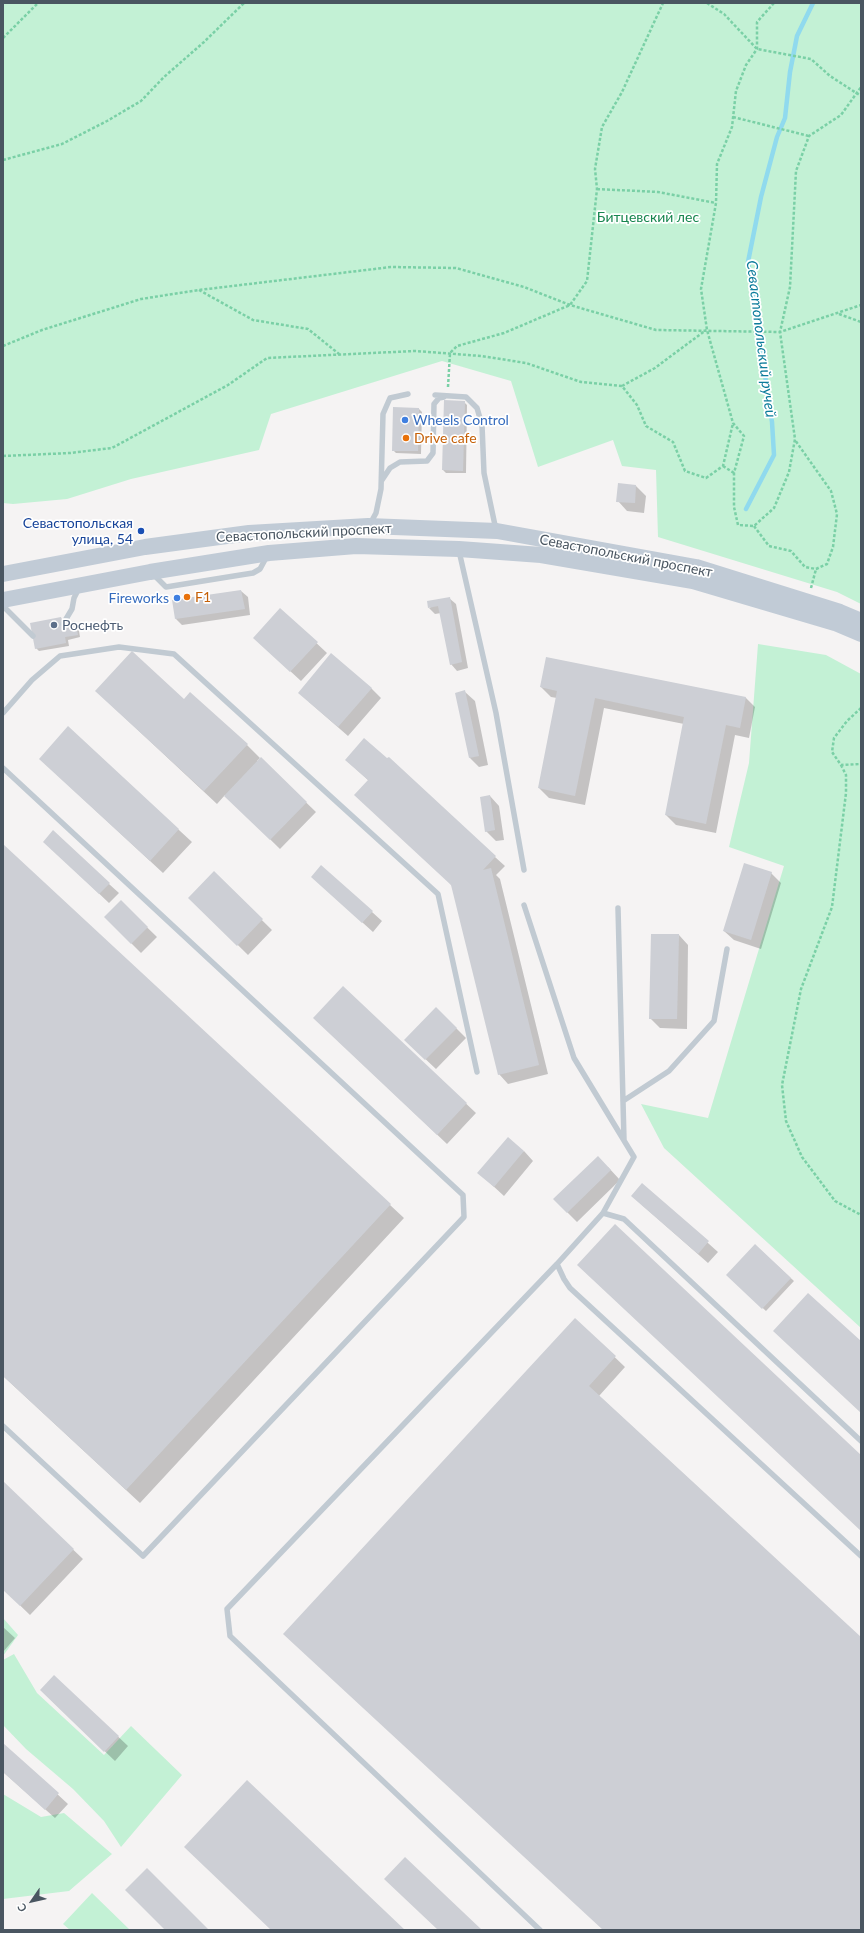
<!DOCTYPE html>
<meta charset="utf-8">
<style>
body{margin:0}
#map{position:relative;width:864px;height:1933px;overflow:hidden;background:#f5f3f3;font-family:Lato,sans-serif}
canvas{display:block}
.frame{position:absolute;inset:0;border:4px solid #4a5661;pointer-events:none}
.north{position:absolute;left:12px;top:1881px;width:40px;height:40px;-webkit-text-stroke:3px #fff;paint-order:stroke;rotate:236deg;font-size:11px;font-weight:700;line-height:16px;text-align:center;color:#4a5661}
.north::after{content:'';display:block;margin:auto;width:14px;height:18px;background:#4a5661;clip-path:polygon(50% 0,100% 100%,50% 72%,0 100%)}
</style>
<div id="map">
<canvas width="864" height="1933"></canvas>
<div class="frame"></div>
<div class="north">С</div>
</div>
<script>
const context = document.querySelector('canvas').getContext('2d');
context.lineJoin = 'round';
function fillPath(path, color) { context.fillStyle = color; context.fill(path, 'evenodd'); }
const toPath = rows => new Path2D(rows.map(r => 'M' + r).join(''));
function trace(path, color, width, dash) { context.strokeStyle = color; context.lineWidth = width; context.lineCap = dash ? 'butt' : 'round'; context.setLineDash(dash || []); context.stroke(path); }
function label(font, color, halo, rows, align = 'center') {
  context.font = font + ' Lato,sans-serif'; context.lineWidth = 3.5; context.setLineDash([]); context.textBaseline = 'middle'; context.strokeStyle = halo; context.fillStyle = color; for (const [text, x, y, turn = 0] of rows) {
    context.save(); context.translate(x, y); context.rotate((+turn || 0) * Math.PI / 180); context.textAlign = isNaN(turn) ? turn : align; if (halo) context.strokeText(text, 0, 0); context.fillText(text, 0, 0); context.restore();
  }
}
fillPath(toPath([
 [3,3,861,3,861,604,837,592,658,537,656,470,622,466,613,440,538,467,511,381,442,361,271,414,259,450,131,479,67,499,13,504,3,503],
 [758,644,826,655,861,674,861,1328,664,1148,641,1104,708,1118,784,866,729,847,749,763],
 [3,1618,18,1635,3,1656],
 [14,1654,37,1693,104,1755,131,1726,182,1775,121,1847,104,1821,73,1789,26,1749,3,1725,3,1660],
 [3,1794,41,1817,64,1813,112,1854,69,1891,3,1899],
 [92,1893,130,1930,70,1930,63,1924]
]), '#c3f1d5');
fillPath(toPath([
 [464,402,467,405,466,473,446,473,443,470],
 [419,409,422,412,421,454,396,453,393,450],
 [619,484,636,486,646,496,644,513,627,511,618,501],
 [241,591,248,597,250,615,182,625,176,619,173,601],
 [449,598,456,604,468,668,457,671,451,664,441,613,435,614,429,608],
 [280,609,327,653,301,681,264,647],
 [61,618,65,624,75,622,78,625,80,637,68,640,69,646,39,651,36,648],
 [541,687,746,698,755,707,749,738,735,735,716,833,676,825,666,815,684,724,604,708,585,805,549,798,539,788,557,698,551,697],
 [371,688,381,698,348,736,309,702],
 [465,692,475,701,488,765,479,767,470,758],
 [184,700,247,745,260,758,257,761,258,762,261,759,316,812,280,849,225,795,217,804,110,704],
 [68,728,192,842,163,873,40,759],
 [346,760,387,760,505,866,496,875,500,879,548,1074,508,1084,499,1074,452,886,368,780],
 [490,796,499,806,504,840,496,841,486,831],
 [3,845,404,1218,140,1503,3,1376],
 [54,851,109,884,119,893,109,903],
 [214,873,272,930,248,955,190,898],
 [771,873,781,883,761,949,734,940,724,931],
 [312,877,372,912,382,921,373,932],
 [121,902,157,937,141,953,105,917],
 [679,935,688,945,687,1029,660,1028,650,1018],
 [343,988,476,1113,447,1144,314,1018],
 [436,1008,466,1038,436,1069,405,1040],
 [524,1151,533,1161,504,1196,479,1173],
 [608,1167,620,1180,577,1222,567,1212],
 [642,1184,718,1252,708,1263,642,1205],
 [755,1245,794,1281,766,1311,727,1275],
 [575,1319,625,1367,599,1396,861,1638,861,1930,604,1930],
 [3,1483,83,1559,30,1615,3,1589],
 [3,1627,15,1638,3,1652],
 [54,1676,128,1746,115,1761,51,1700],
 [3,1744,68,1804,55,1818,3,1772]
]), '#0003');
trace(toPath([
 [746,509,774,455,772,422,748,262,761,197,777,137,785,118,790,72,797,36,813,3]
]), '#90daee', 4.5);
fillPath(toPath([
 [444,400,465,401,463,471,442,470],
 [393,407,419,408,418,451,392,451],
 [618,483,636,485,635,503,616,502],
 [241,590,245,609,175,619,172,600],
 [450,597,462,662,450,665,438,606,428,608,427,601],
 [280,608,318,642,290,672,253,638],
 [61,617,63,624,75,621,78,635,65,637,66,643,35,649,30,623],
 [132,651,184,699,190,692,248,744,204,791,95,691],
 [331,653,372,688,338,727,298,693],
 [546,657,746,697,740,728,726,725,706,824,665,815,684,717,595,698,575,796,538,788,557,691,540,687],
 [465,690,479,756,469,758,455,693],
 [68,726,179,829,150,861,39,759],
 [364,738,387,758,389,757,496,856,483,870,491,868,539,1065,498,1075,451,885,354,795,368,780,345,760],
 [261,757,307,802,270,840,224,796],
 [490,795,495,830,485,832,480,797],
 [53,830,110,883,99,894,43,842],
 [3,844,391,1204,126,1490,3,1376],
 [744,863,772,872,751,940,723,931],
 [321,865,373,911,362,923,311,877],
 [214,871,263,919,237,946,188,898],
 [121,900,148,927,131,944,104,917],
 [651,934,679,934,677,1019,649,1019],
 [343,986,467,1103,437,1135,313,1018],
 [436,1007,457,1028,425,1060,404,1040],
 [508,1137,524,1151,494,1187,477,1173],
 [598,1156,611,1170,567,1213,553,1199],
 [642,1183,709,1241,698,1254,631,1196],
 [615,1224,861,1455,861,1531,577,1265],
 [755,1244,791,1278,762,1309,726,1275],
 [808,1293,861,1341,861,1413,773,1331],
 [575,1318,616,1356,589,1386,861,1637,861,1930,603,1930,283,1634],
 [3,1481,74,1549,20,1606,3,1590],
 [54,1675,119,1736,104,1752,40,1690],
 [3,1743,59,1793,45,1810,3,1772],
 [247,1780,405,1930,271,1930,184,1847],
 [405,1857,482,1930,438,1930,384,1879],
 [147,1868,209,1930,165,1930,125,1890]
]), '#cdcfd5');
trace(toPath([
 [707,3,724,14,757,49,811,59,830,76,861,96],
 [774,3,757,22,757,49,746,65,736,91,732,127,717,164,716,203,701,289,707,330,733,423,744,436,734,473,734,507,738,525,754,526,774,508,789,472,795,439,780,332,790,287,796,171,809,136,841,115,861,87],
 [3,38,38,3],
 [733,117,809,136],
 [3,160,62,144,107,121,141,101,164,77,204,42,244,3],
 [597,189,658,192,716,203],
 [199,290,253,320,308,329,339,354],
 [839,314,861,322],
 [3,346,42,330,141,299,199,290,391,267,456,268,524,287,570,305,656,330,780,332,861,305],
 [622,386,655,368,706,330],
 [448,387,450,353,457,346,504,333,570,305,587,281,597,189,595,169,602,127,622,92,663,3],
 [3,456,70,453,112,448,228,385,267,358,415,351,481,356,526,363,581,382,622,386,637,405,646,426,673,442,685,471,706,478,723,466,733,423],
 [723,466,734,473],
 [754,526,769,546,791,551,805,567,816,569,827,564,833,547,837,514,831,491,795,440],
 [811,588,816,569],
 [861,708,847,721,834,738,832,752,841,765,861,764],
 [841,765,846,775,846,793,832,907,801,989,782,1085,786,1121,802,1157,835,1201,861,1215]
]), '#7ad0a6', 2.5, [3, 2]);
trace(toPath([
 [435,395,466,397,477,408,482,425,484,473,496,530],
 [382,480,390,468,400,462,427,461,433,453,434,404,439,398,444,397],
 [370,524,376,513,381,489,383,414,390,398,408,394],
 [459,551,496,713,524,870],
 [153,574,166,587,234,576,253,573,260,569,267,556],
 [3,606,33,636],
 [63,624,72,609,74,598,79,588],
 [3,713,32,680,60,656,119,647,174,654,438,894,477,1072],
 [3,768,463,1195,464,1217,143,1556,3,1426],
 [524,905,574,1058,634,1157,603,1213],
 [618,908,624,1140],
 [623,1101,669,1071,714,1021,727,949],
 [861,1441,624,1219,603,1213,557,1264,564,1279,570,1288,861,1556],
 [540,1930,230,1636,227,1609,557,1264]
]), '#c1cad2', 5.5);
trace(toPath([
 [3,574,145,547,249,533,368,526,497,531,696,567,840,612,861,621],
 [3,600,150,572,269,553,356,546,459,549,541,555,693,581,835,623,861,634]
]), '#c1cbd6', 16);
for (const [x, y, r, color] of [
 [405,420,4,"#3f7fe0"],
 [406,438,4,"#e8710a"],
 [141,531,4,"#1a4fb4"],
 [187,597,4,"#e8710a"],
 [177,598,4,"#3f7fe0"],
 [54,625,4,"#5c6f8a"]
]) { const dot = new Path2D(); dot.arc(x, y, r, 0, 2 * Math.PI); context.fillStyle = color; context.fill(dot); trace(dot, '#fff', 1.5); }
label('14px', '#17864f', '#fff', [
 ["Битцевский лес",648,217]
]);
label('14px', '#366cbe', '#fff', [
 ["Wheels Control",413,420],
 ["Fireworks",169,598,"right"]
], 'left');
label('14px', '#c56008', '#fff', [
 ["Drive cafe",414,438],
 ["F1",195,597]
], 'left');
label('14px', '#164399', '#fff', [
 ["Севастопольская",133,523],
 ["улица, 54",133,539]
], 'right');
label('14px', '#4a5661', '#fff', [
 ["Севастопольский проспект",304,533,-3],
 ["Севастопольский проспект",626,556,11]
]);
label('14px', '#4e5e75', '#fff', [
 ["Роснефть",62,625]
], 'left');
label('italic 15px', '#0c7c9b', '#fff', [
 ["Севастопольский ручей",761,339,83]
]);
</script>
